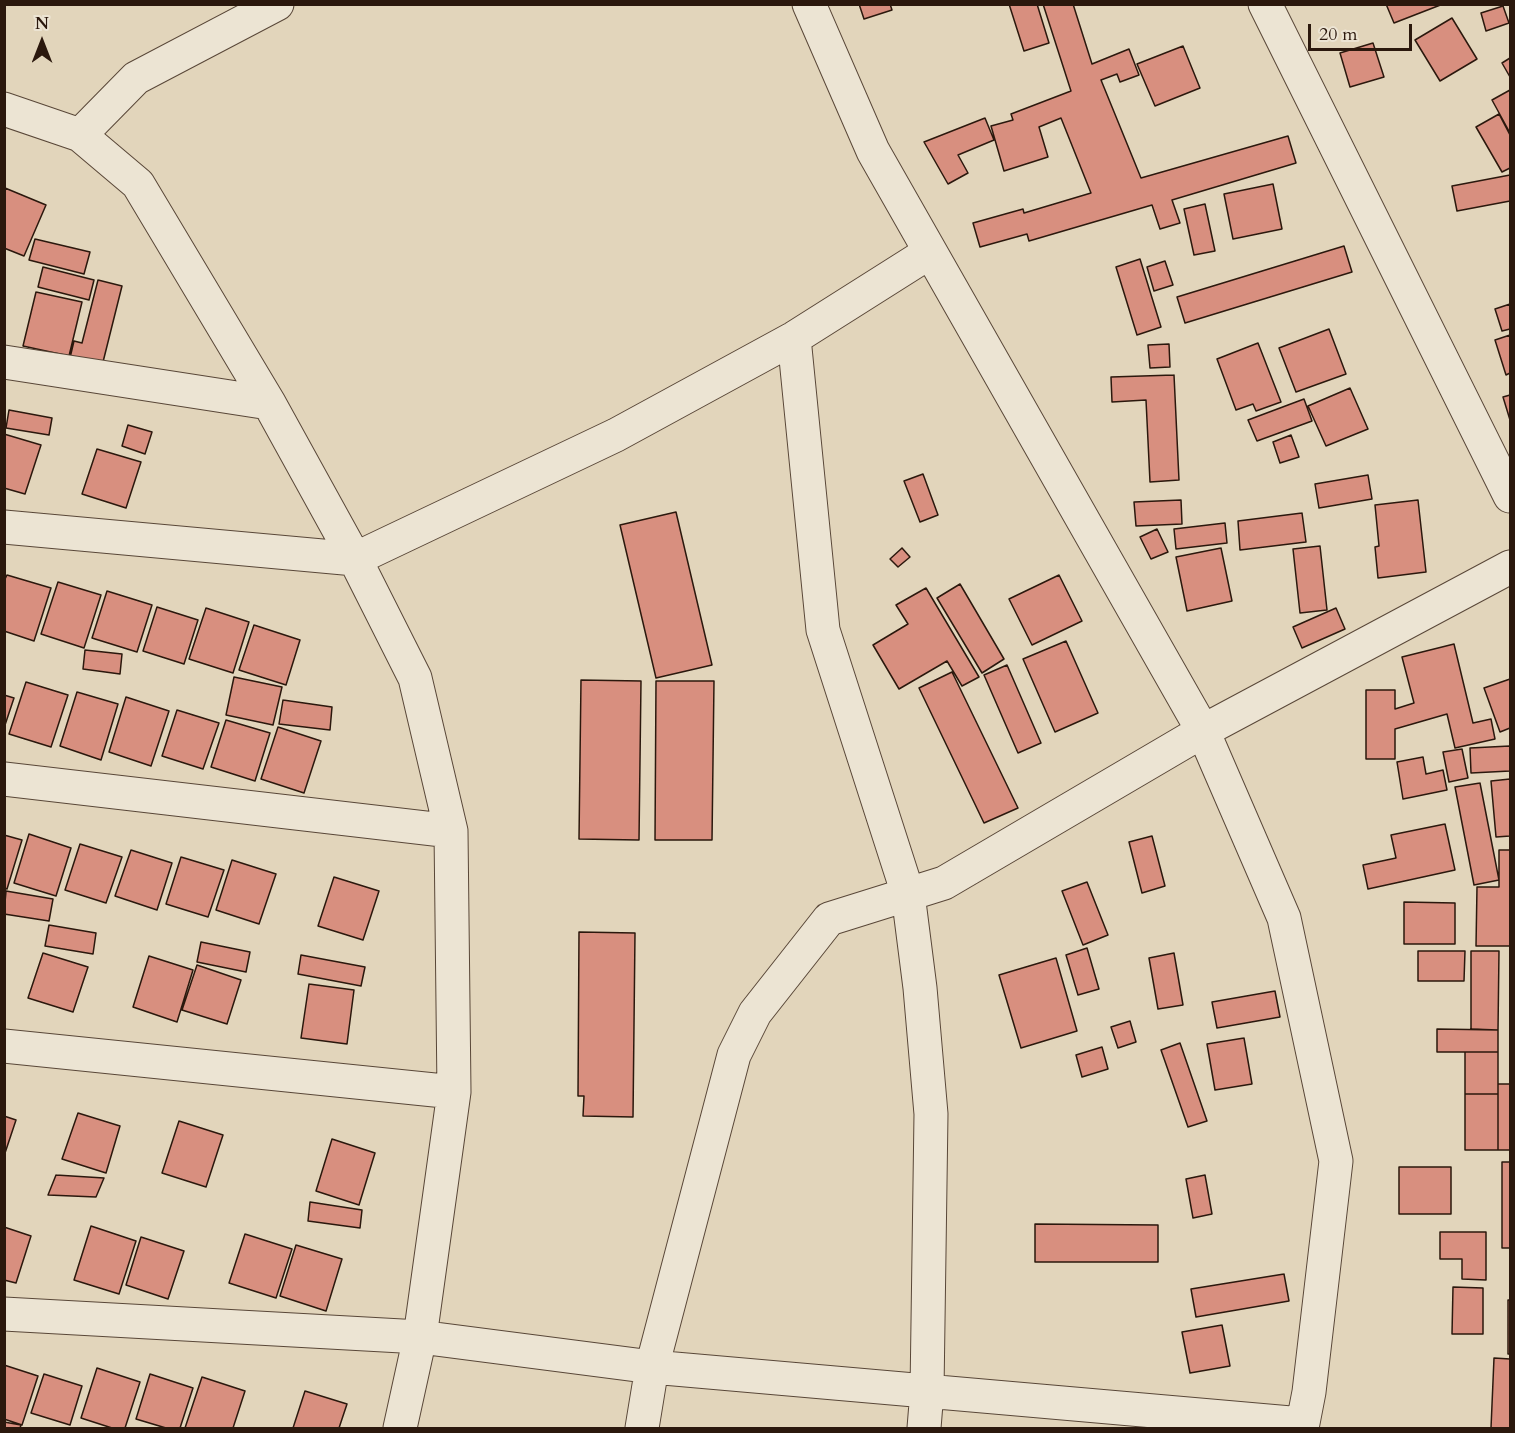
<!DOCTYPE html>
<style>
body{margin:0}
#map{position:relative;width:1515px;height:1433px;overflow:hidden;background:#e2d5bb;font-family:Cardo,serif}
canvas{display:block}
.frame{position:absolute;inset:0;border:6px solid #2b180d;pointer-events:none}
.north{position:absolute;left:12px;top:12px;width:60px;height:60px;-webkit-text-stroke:4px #ece4d3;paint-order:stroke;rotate:0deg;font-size:16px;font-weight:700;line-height:24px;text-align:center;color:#2b180d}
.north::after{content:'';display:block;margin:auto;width:21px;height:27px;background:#2b180d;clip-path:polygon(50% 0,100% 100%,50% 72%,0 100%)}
.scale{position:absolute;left:1308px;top:24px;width:104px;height:27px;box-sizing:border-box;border:3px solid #2b180d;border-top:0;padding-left:8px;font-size:18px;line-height:21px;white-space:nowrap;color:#2b180d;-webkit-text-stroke:4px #ece4d3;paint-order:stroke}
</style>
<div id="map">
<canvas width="1515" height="1433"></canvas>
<div class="frame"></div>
<div class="north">N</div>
<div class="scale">20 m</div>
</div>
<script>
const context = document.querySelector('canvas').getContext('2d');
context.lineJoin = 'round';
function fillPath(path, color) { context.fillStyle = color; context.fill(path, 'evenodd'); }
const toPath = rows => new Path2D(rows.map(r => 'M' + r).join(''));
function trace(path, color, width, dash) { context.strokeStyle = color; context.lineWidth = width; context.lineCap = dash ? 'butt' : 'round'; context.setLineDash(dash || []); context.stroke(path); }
const building = toPath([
 [859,4,890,4,892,10,864,19,859,4],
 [1009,4,1037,4,1049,43,1024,51,1009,4],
 [1043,4,1073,4,1092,64,1129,49,1139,75,1120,82,1117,74,1101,80,1141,178,1288,136,1296,163,1172,200,1180,223,1160,229,1152,205,1029,241,1027,234,980,247,973,223,1023,209,1024,213,1091,193,1061,118,1039,127,1048,157,1004,171,991,126,1013,120,1011,114,1071,91,1043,4],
 [1386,4,1443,4,1394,23,1386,4],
 [1503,6,1509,23,1486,31,1481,13,1503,6],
 [1452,18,1477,59,1440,81,1415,40,1452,18],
 [1373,43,1384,77,1350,87,1340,53,1373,43],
 [1183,46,1200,88,1155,106,1137,64,1183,46],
 [1510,58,1510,77,1502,63,1510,58],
 [1510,90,1510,133,1492,100,1510,90],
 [1499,114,1510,135,1510,168,1502,172,1476,127,1499,114],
 [985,118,994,140,958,155,968,173,948,184,924,142,985,118],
 [1510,175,1510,201,1457,211,1452,186,1510,175],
 [1273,184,1282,229,1233,239,1224,194,1273,184],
 [5,188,46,205,24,256,4,248,5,188],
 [1205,204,1215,251,1194,255,1184,209,1205,204],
 [35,239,90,252,84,274,29,260,35,239],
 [1344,246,1352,272,1185,323,1177,297,1344,246],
 [1140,259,1161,327,1137,335,1116,267,1140,259],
 [1165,261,1173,285,1154,291,1147,267,1165,261],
 [43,267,94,280,89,300,38,287,43,267],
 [98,280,122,286,101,370,69,362,74,341,82,343,98,280],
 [36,292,82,302,69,356,23,346,36,292],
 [1510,304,1510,329,1502,331,1495,309,1510,304],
 [1329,329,1346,374,1296,392,1279,348,1329,329],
 [1510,335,1510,373,1506,375,1495,340,1510,335],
 [1258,343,1281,402,1256,411,1253,404,1236,410,1217,359,1258,343],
 [1169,344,1170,367,1150,368,1148,345,1169,344],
 [1174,375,1179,480,1150,482,1146,400,1112,402,1111,377,1174,375],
 [1350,388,1368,429,1326,446,1308,406,1350,388],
 [1510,395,1510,420,1503,397,1510,395],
 [1304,399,1312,421,1257,441,1248,420,1304,399],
 [9,410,52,418,49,435,6,428,9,410],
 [128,425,152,432,145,454,122,446,128,425],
 [4,434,41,445,25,494,4,488,4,434],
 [1291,435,1299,457,1280,463,1273,442,1291,435],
 [97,449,141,462,126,508,82,494,97,449],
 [923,474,938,515,920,522,904,481,923,474],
 [1368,475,1372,499,1319,508,1315,484,1368,475],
 [1181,500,1182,524,1136,526,1134,502,1181,500],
 [1418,500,1426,572,1378,578,1375,547,1379,546,1375,505,1418,500],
 [676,512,712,665,656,678,620,525,676,512],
 [1302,513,1306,542,1240,550,1238,521,1302,513],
 [1225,523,1227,543,1176,549,1174,529,1225,523],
 [1157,529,1168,552,1151,559,1140,537,1157,529],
 [1320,546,1327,610,1300,613,1293,549,1320,546],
 [902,548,910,557,898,567,890,559,902,548],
 [1221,548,1232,601,1187,611,1176,557,1221,548],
 [7,575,51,588,34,641,4,631,4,581,7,575],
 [1059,575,1082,621,1032,645,1009,599,1059,575],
 [58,582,101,595,84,648,41,634,58,582],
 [960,584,1004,659,982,673,937,598,960,584],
 [926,588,979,677,962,686,947,661,899,689,873,645,908,624,896,605,926,588],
 [107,591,152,605,137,652,92,638,107,591],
 [157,607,198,620,184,664,143,651,157,607],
 [206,608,249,622,233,673,189,659,206,608],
 [1336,608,1345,629,1302,648,1293,627,1336,608],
 [254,625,300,640,286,685,239,670,254,625],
 [1066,641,1098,713,1055,732,1023,659,1066,641],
 [1454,644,1473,723,1491,719,1495,739,1455,748,1447,714,1395,729,1395,759,1366,759,1366,690,1395,690,1395,709,1414,703,1402,657,1454,644],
 [85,650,122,654,120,674,83,669,85,650],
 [1007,665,1041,743,1018,753,984,675,1007,665],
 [952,672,1018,808,984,823,919,688,952,672],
 [234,677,282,687,273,725,226,715,234,677],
 [1510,679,1510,728,1500,732,1484,688,1510,679],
 [581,680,641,681,639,840,579,839,581,680],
 [656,681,714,681,712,840,655,840,656,681],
 [26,682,68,695,51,747,9,734,26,682],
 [77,692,118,704,101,760,60,746,77,692],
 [4,695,14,698,4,728,4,695],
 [126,697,169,711,151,766,109,752,126,697],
 [283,700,332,707,330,730,279,724,283,700],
 [177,710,219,723,203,769,162,756,177,710],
 [226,720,270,733,255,781,211,767,226,720],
 [278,727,321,741,304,793,261,779,278,727],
 [1510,746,1510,771,1471,773,1470,748,1510,746],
 [1462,749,1468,778,1449,782,1443,752,1462,749],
 [1423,757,1426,774,1443,770,1447,790,1403,799,1397,762,1423,757],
 [1510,779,1510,836,1496,837,1491,781,1510,779],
 [1480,783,1499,880,1474,885,1455,787,1480,783],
 [1445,824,1455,870,1368,889,1363,865,1396,858,1391,835,1445,824],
 [29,834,71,848,56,896,14,883,29,834],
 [4,835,22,840,7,889,4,888,4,835],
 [1152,836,1165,886,1142,893,1129,842,1152,836],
 [80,844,122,857,106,903,65,890,80,844],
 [131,850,172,863,157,910,115,896,131,850],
 [1499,850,1510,850,1510,946,1476,946,1477,887,1499,887,1499,850],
 [181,857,224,870,208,917,166,904,181,857],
 [232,860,276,874,259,924,216,910,232,860],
 [334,877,379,891,363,940,318,926,334,877],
 [1087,882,1108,935,1083,945,1062,891,1087,882],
 [6,891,53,899,49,921,4,914,6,891],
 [1404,902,1455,903,1455,944,1404,944,1404,902],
 [49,925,96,933,93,954,45,946,49,925],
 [579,932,635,933,633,1117,583,1116,584,1096,578,1096,579,932],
 [201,942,250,952,246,972,197,962,201,942],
 [1087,948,1099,989,1078,995,1066,955,1087,948],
 [1418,951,1465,951,1464,981,1418,981,1418,951],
 [1471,951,1499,951,1498,1030,1471,1029,1471,951],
 [43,953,88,967,73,1012,28,998,43,953],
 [1174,953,1183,1005,1158,1009,1149,958,1174,953],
 [301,955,365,967,361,986,298,974,301,955],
 [149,956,193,970,177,1022,133,1007,149,956],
 [1056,958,1077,1031,1021,1048,999,975,1056,958],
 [197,965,241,980,227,1024,182,1010,197,965],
 [309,984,354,990,347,1044,301,1038,309,984],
 [1275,991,1280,1017,1217,1028,1212,1002,1275,991],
 [1130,1021,1136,1042,1118,1048,1111,1027,1130,1021],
 [1437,1029,1498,1030,1498,1052,1437,1052,1437,1029],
 [1244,1038,1252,1084,1215,1090,1207,1044,1244,1038],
 [1180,1043,1207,1121,1188,1127,1161,1050,1180,1043],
 [1102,1047,1108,1069,1082,1077,1076,1055,1102,1047],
 [1465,1052,1498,1052,1498,1094,1465,1094,1465,1052],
 [1498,1084,1510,1084,1510,1150,1498,1150,1498,1084],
 [1465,1094,1498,1094,1498,1150,1465,1150,1465,1094],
 [78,1113,120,1126,106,1173,62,1159,78,1113],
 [4,1116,16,1120,4,1156,4,1116],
 [179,1121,223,1135,206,1187,162,1173,179,1121],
 [332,1139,375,1153,359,1205,316,1191,332,1139],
 [1502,1162,1510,1162,1510,1248,1502,1248,1502,1162],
 [1399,1167,1451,1167,1451,1214,1399,1214,1399,1167],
 [56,1175,104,1178,96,1197,48,1195,56,1175],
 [1205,1175,1212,1214,1193,1218,1186,1179,1205,1175],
 [310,1202,362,1210,360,1228,308,1221,310,1202],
 [1035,1224,1158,1225,1158,1262,1035,1262,1035,1224],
 [91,1226,136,1241,119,1294,74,1280,91,1226],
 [4,1227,31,1236,16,1283,4,1280,4,1227],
 [1440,1232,1486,1232,1486,1280,1462,1279,1462,1259,1440,1259,1440,1232],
 [245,1234,292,1249,276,1298,229,1283,245,1234],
 [141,1237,184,1251,168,1299,126,1285,141,1237],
 [296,1245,342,1259,326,1311,280,1296,296,1245],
 [1284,1274,1289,1301,1196,1317,1191,1289,1284,1274],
 [1453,1287,1483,1288,1483,1334,1452,1334,1453,1287],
 [1508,1300,1510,1300,1510,1354,1508,1354,1508,1300],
 [1222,1325,1230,1366,1190,1373,1182,1332,1222,1325],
 [1494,1358,1510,1359,1510,1428,1491,1428,1494,1358],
 [4,1365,38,1376,22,1425,4,1419,4,1365],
 [97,1368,140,1382,125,1428,112,1428,81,1418,97,1368],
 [44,1374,82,1386,70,1425,31,1413,44,1374],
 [150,1374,193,1388,180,1428,166,1428,136,1419,150,1374],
 [202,1377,245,1391,233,1428,185,1428,202,1377],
 [305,1391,347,1404,339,1428,293,1428,305,1391],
 [4,1422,21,1425,20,1428,4,1428,4,1422]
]);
fillPath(building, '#d88f7f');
trace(building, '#2b180d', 1.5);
const minor = toPath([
 [809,4,873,151,1203,731,1284,918,1336,1161,1309,1392,1302,1428],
 [1265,4,1510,496],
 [4,109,80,135,138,184,269,403,355,559,415,678,451,831,454,1092,420,1337,400,1428],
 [80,135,136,78,277,4],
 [794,338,823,630,908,894,920,988,931,1114,927,1391,924,1428],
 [4,362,269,403],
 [4,527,355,559,616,435,794,338,930,252],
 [4,779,451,831],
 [4,1046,454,1092],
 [4,1314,420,1337,652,1367,1302,1424],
 [642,1428,652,1367,734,1055,755,1013,829,919,944,883,1203,731,1510,567]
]);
trace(minor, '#594738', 35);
trace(minor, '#ece4d3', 33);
</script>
